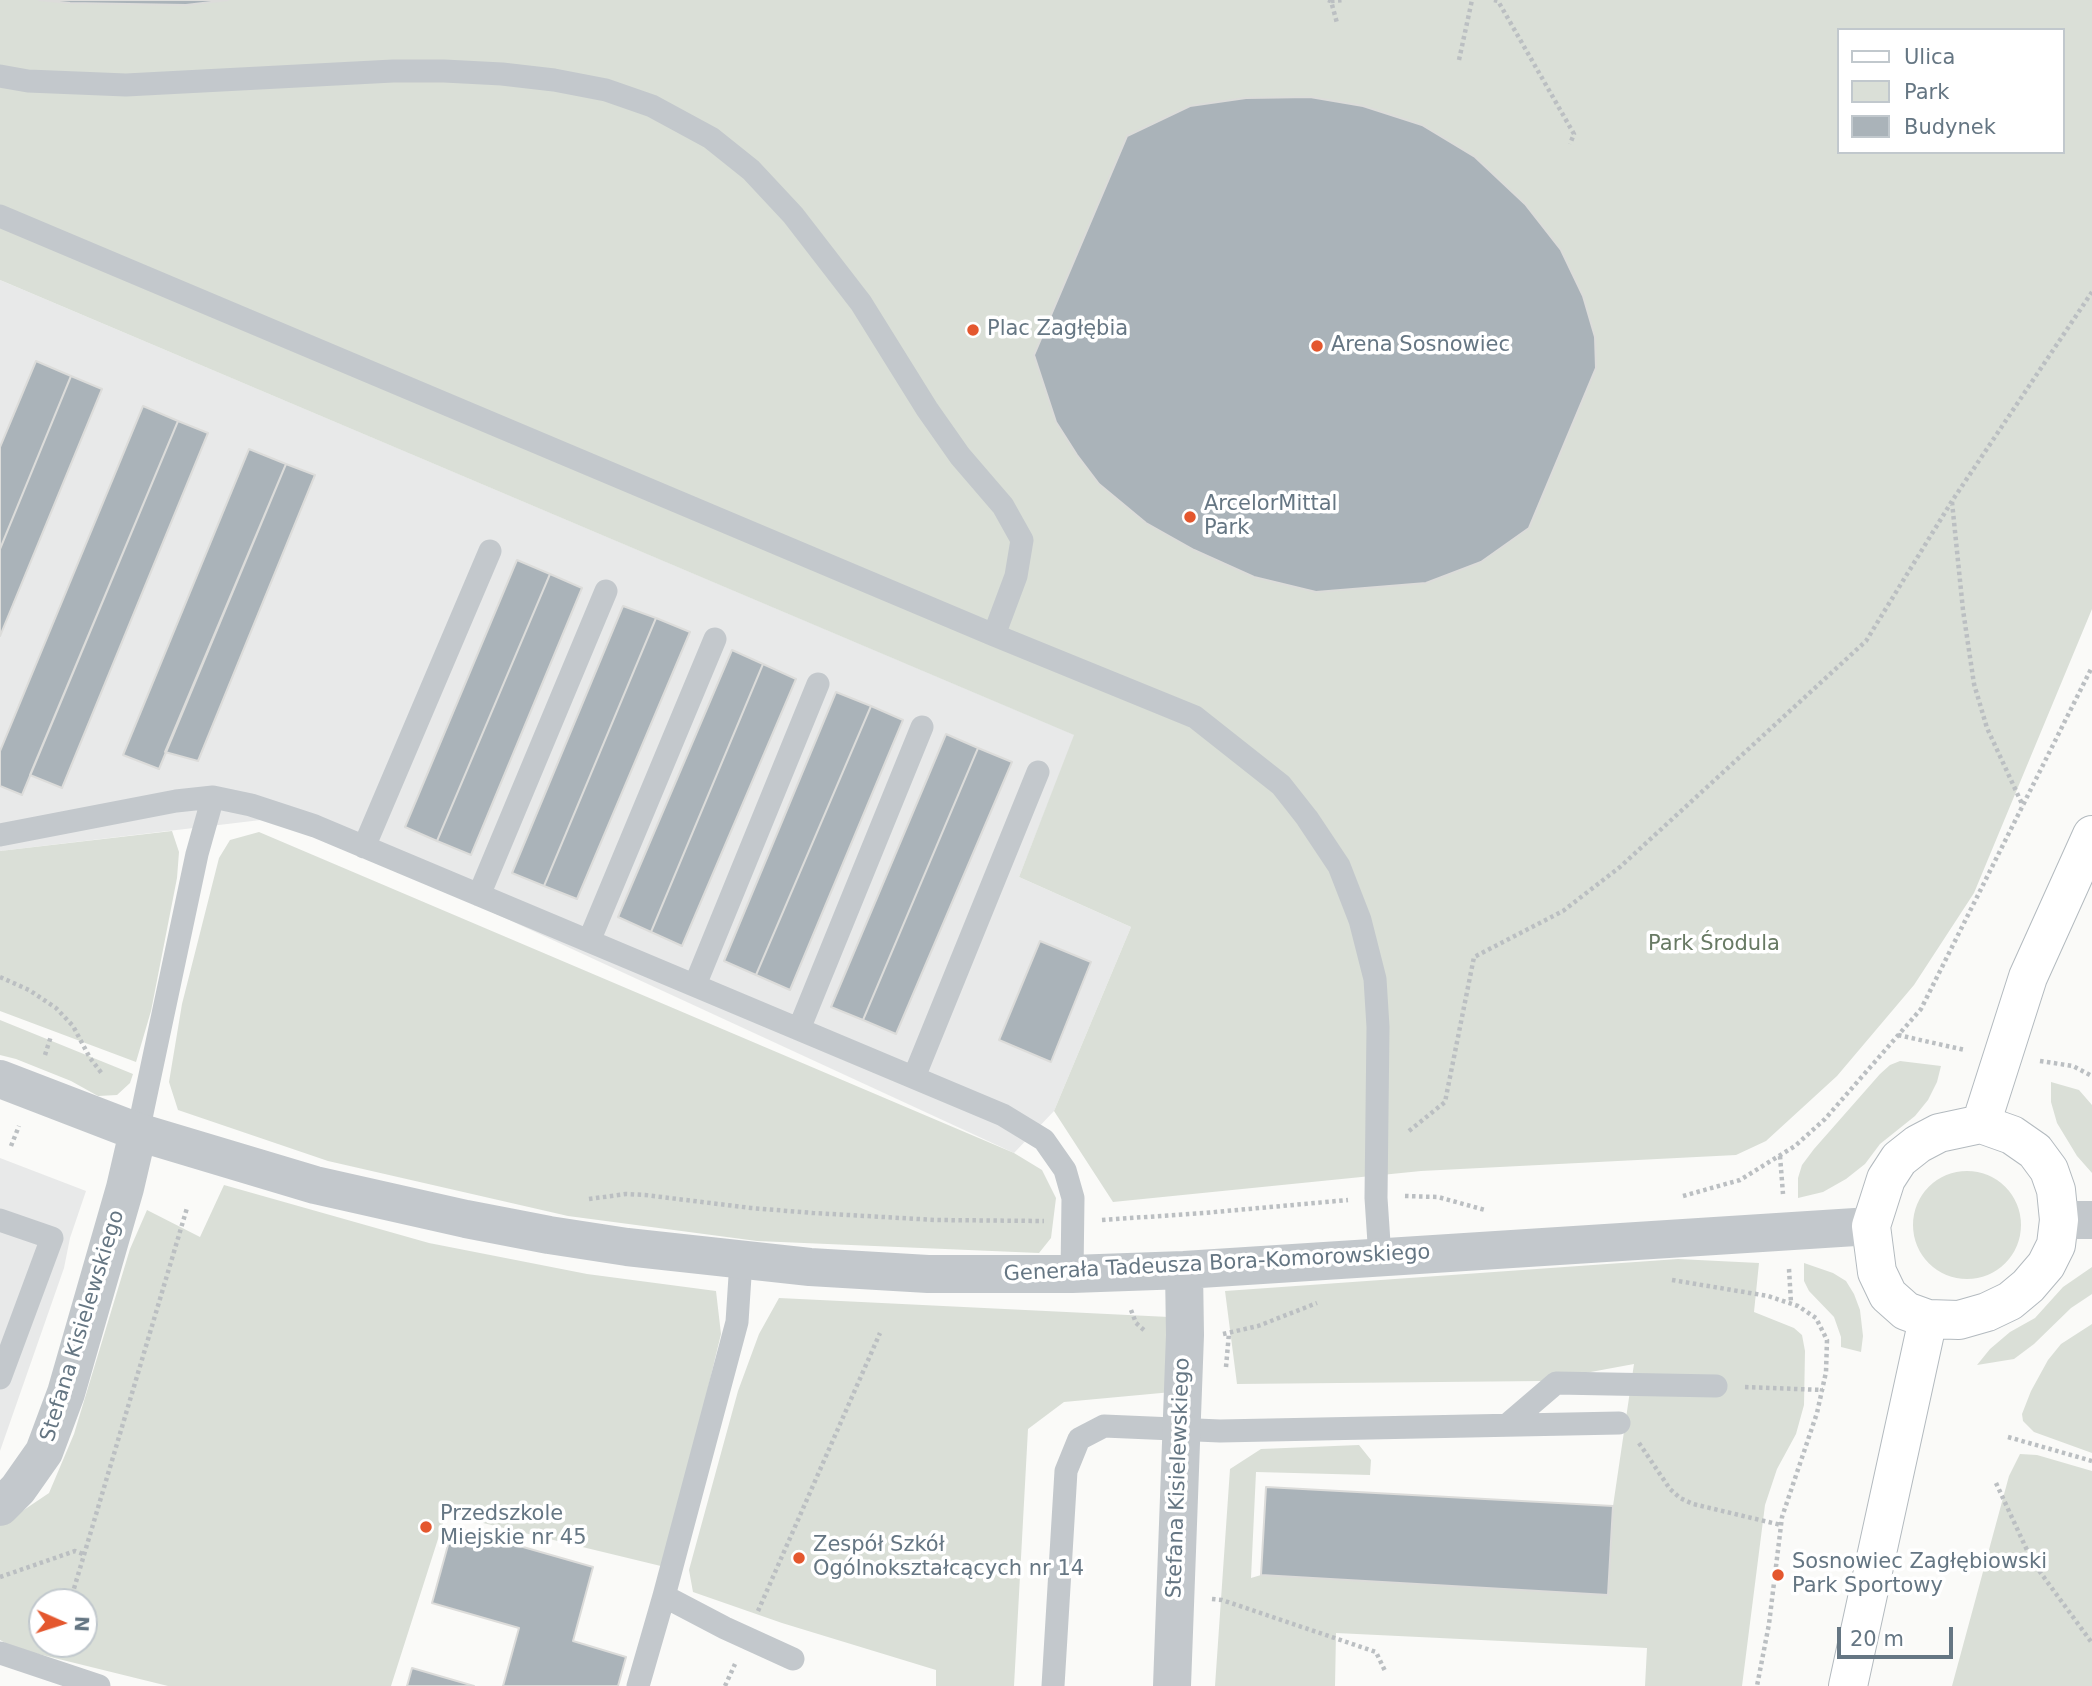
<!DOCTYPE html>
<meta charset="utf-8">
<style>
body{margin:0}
#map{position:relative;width:2092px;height:1686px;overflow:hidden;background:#fafaf8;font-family:"DejaVu Sans",sans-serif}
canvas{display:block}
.legend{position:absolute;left:1837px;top:28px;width:228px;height:126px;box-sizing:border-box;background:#fff;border:2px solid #c1c8cd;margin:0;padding:9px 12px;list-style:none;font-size:21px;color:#657683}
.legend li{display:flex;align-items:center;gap:14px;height:35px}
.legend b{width:35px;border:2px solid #c1c8cd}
.north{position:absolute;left:28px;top:1588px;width:70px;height:70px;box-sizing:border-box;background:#fff;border:2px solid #c1c8cd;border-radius:50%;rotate:93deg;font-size:19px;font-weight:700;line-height:28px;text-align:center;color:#657683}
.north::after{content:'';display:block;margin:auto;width:24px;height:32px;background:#e4572e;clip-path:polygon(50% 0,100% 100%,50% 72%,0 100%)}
.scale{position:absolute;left:1837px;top:1627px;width:116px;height:32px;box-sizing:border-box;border:4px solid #657683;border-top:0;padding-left:9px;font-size:21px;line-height:24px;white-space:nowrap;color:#657683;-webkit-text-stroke:5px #fff;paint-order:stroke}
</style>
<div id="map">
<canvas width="2092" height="1686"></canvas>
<ul class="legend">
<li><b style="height:9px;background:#fff"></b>Ulica</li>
<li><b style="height:19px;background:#dadfd7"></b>Park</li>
<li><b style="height:19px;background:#aab3b9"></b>Budynek</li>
</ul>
<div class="north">N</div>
<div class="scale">20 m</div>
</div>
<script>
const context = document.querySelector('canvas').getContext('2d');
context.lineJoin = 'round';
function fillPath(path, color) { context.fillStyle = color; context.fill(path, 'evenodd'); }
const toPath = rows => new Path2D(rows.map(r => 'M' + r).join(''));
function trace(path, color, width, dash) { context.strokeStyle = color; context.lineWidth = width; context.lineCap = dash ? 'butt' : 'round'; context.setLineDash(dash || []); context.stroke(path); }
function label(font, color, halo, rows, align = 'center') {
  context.font = font + ' "DejaVu Sans",sans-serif'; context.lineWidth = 7; context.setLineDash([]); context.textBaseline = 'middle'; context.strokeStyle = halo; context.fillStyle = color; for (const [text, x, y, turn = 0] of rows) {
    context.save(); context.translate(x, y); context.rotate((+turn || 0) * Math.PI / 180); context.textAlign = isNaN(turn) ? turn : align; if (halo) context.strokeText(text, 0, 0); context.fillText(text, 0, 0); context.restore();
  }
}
fillPath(toPath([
 [0,280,1075,735,1019,877,1131,927,1054,1111,1014,1153,286,817,0,851],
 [0,1158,86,1191,70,1238,64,1268,0,1451]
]), '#e8e9e9');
fillPath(toPath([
 [0,0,2092,0,2092,609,1974,893,1914,985,1837,1076,1766,1141,1736,1155,1421,1171,1113,1202,1054,1111,1131,927,1019,877,1074,735,0,280],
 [1838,30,2062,30,2062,152,1838,152],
 [172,831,179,852,177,878,151,1011,136,1062,0,1011,0,851],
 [259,832,1014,1153,1042,1170,1056,1198,1051,1238,1039,1253,757,1241,568,1216,328,1161,178,1110,169,1082,182,1004,219,858,230,840],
 [0,1020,133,1074,130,1083,117,1095,98,1096,71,1081,16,1059,0,1055],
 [1900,1061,1941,1066,1937,1082,1928,1100,1915,1116,1880,1144,1865,1164,1846,1179,1823,1192,1798,1198,1798,1178,1802,1165,1814,1149,1880,1074,1890,1065],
 [2051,1082,2079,1090,2092,1105,2092,1173,2077,1156,2057,1123,2051,1102],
 '1913 1225a54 54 0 1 1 108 0a54 54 0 1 1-108 0Z',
 [224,1185,429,1243,587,1274,716,1291,721,1334,665,1567,446,1514,391,1686,168,1686,14,1648,0,1640,0,1526,49,1493,74,1434,130,1249,147,1210,200,1237],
 [42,1602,84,1602,84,1644,42,1644],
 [1678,1259,1759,1263,1754,1312,1794,1328,1802,1335,1805,1351,1804,1405,1796,1434,1777,1469,1765,1505,1742,1686,1645,1686,1647,1648,1336,1633,1335,1686,1215,1686,1230,1469,1261,1449,1359,1445,1371,1460,1370,1475,1256,1472,1251,1578,1261,1575,1607,1595,1613,1506,1634,1364,1542,1381,1237,1384,1225,1291],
 [1804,1263,1833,1273,1846,1281,1854,1294,1860,1310,1863,1336,1861,1352,1841,1347,1841,1337,1834,1317,1809,1291,1804,1281],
 [2092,1267,2092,1294,2071,1308,2034,1344,2014,1359,1977,1365,1990,1349,2010,1332,2035,1318,2063,1287],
 [779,1298,1169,1317,1172,1392,1064,1402,1028,1429,1014,1686,936,1686,936,1670,782,1623,693,1592,689,1570,738,1391,759,1334],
 [2092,1324,2092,1453,2034,1432,2023,1421,2022,1414,2031,1391,2048,1360,2061,1344],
 [2020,1454,2037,1455,2092,1471,2092,1686,1952,1686,2009,1476]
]), '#dadfd7');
const building = toPath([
 [39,0,228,0,186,5,70,3,39,0],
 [1310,97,1363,106,1422,125,1475,157,1525,204,1561,250,1583,296,1595,337,1596,368,1529,528,1481,562,1426,583,1316,592,1254,577,1194,550,1146,523,1099,484,1077,455,1056,422,1034,355,1127,136,1190,106,1246,98,1310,97],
 [36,361,71,376,0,549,0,447,36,361],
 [71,376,102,389,0,636,0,549,71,376],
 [143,406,178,421,22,795,0,786,0,751,143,406],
 [178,421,208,433,62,788,30,775,178,421],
 [249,449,286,464,159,769,123,755,249,449],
 [286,464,315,475,198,761,165,752,286,464],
 [517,560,550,574,437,841,405,827,517,560],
 [550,574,582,588,471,855,437,841,550,574],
 [623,606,656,618,544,886,512,873,623,606],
 [656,618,690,632,577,899,544,886,656,618],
 [732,650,763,664,651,932,618,917,732,650],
 [763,664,796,679,682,946,651,932,763,664],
 [836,692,871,706,756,975,724,961,836,692],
 [871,706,903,720,790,990,756,975,871,706],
 [946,734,978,748,863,1020,831,1007,946,734],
 [978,748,1012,762,896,1034,863,1020,978,748],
 [1040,941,1091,962,1051,1062,999,1040,1040,941],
 [1266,1487,1613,1506,1608,1595,1261,1575,1266,1487],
 [453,1527,593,1567,573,1641,626,1657,618,1686,503,1686,519,1628,432,1603,453,1527],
 [412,1668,474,1686,407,1686,412,1668]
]);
fillPath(building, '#aab3b9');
trace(building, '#dcdcda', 2);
const secondary = toPath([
 [1981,1124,2012,1135,2035,1151,2049,1170,2056,1190,2059,1220,2056,1245,2046,1265,2028,1286,2010,1301,1987,1312,1959,1320,1928,1319,1906,1311,1888,1295,1877,1272,1871,1226,1886,1179,1899,1159,1918,1144,1939,1133,1981,1124],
 [1981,1124,2028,977,2092,835],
 [1848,1686,1928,1319]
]);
trace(secondary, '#b3babf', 40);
trace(toPath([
 [1328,0,1331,1,1337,23],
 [1494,0,1498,1,1574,134,1570,144],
 [1331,1,1345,0],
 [1459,60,1472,0],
 [1952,502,1963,610,1974,684,1987,728,2023,806],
 [0,977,29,990,56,1008,73,1026,90,1058,103,1075],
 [1898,1035,1965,1050],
 [45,1055,51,1036],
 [2040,1061,2073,1066,2092,1076],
 [1409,1131,1445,1102,1474,957,1563,911,1620,867,1866,641,1952,501,2092,292],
 [11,1146,19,1126],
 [1780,1156,1783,1194],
 [1405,1196,1438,1197,1485,1210],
 [1683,1196,1740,1180,1795,1146,1825,1119,1921,1009,2092,667],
 [589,1199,626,1194,645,1195,751,1208,813,1213,936,1220,1044,1221],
 [1102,1220,1204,1213,1348,1200],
 [1789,1269,1791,1303],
 [1672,1280,1768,1296,1798,1306,1816,1318,1827,1340,1826,1372,1817,1413,1782,1517,1769,1624,1757,1686],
 [1131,1310,1136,1323,1145,1331],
 [1223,1334,1258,1326,1317,1303],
 [1226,1367,1229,1333],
 [1745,1387,1823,1390],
 [2008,1437,2092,1461],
 [1639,1443,1670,1489,1680,1498,1693,1504,1781,1525],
 [1996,1483,2032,1561,2092,1643],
 [0,1577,75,1551,83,1554],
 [1212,1599,1222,1600,1376,1652,1385,1671],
 [70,1602,187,1208],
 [758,1611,880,1333],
 [725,1686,735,1664]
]), '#bbbfc2', 4.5, [3.5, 3.5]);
trace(toPath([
 [0,76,28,81,126,85,393,71,444,71,502,74,554,80,606,90,652,106,711,138,751,170,793,215,861,303,927,409,960,456,1003,506,1022,540,1016,576,994,635],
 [0,216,994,635,1195,717,1281,785,1307,818,1339,866,1360,920,1375,979,1378,1027,1376,1198,1380,1258],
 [0,835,176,801,213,797,251,805,315,826,1003,1115,1044,1140,1065,1170,1073,1198,1072,1274],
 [364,847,490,551],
 [479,895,606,591],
 [589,941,715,639],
 [695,985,818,684],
 [799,1029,922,727],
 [914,1077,1038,772],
 [138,1132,197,854,213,797],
 [0,1220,52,1238,0,1378],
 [741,1261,737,1322,664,1596,725,1628,793,1659],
 [1507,1425,1556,1383,1716,1386],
 [0,1653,99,1686],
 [638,1686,664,1596],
 [1053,1686,1066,1471,1079,1439,1104,1426,1220,1431,1619,1423]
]), '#c3c8cc', 23);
trace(toPath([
 [0,1079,138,1132,315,1185,466,1219,549,1235,627,1247,810,1267,928,1274,1072,1274,1184,1270,1871,1226],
 [2059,1220,2092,1220],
 [0,1507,18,1489,44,1452,66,1393,125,1188,138,1132],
 [1172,1686,1185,1335,1184,1270]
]), '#c3c8cc', 38);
trace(secondary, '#fff', 38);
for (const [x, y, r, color] of [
 [973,330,7,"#e4572e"],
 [1317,346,7,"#e4572e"],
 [1190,517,7,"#e4572e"],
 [426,1527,7,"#e4572e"],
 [799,1558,7,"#e4572e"],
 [1778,1575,7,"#e4572e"]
]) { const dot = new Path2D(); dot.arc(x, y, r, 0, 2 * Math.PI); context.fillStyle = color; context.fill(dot); trace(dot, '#fff', 2.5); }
label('21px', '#657683', '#fff', [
 ["Plac Zagłębia",987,330],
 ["Arena Sosnowiec",1331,346],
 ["ArcelorMittal",1204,505],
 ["Park",1204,529],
 ["Przedszkole",440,1515],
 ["Miejskie nr 45",440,1539],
 ["Zespół Szkół",813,1546],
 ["Ogólnokształcących nr 14",813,1570],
 ["Sosnowiec Zagłębiowski",1792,1563],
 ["Park Sportowy",1792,1587]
], 'left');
label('21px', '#687a64', '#fff', [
 ["Park Środula",1714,945]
]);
label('21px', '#657683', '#fff', [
 ["Generała Tadeusza Bora-Komorowskiego",1217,1264,-3],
 ["Stefana Kisielewskiego",83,1326,-73],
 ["Stefana Kisielewskiego",1179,1478,-88]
]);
</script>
